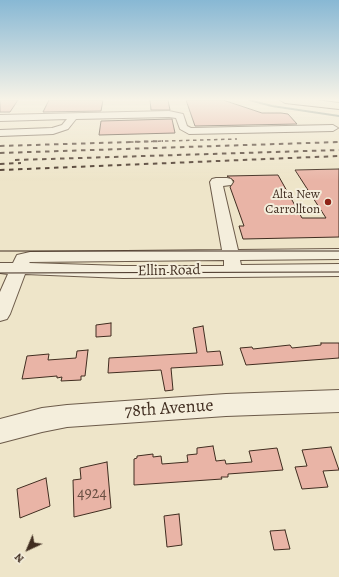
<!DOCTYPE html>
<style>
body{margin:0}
#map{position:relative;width:339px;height:577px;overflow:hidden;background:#eee5c9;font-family:Alegreya,serif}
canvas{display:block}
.north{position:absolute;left:8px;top:529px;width:40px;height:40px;-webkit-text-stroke:3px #f4eedc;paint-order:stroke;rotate:224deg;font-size:11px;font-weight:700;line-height:16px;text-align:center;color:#402d20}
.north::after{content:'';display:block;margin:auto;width:14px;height:18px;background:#402d20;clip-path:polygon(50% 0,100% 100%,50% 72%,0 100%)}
</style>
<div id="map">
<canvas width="339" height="577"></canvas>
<div class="north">N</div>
</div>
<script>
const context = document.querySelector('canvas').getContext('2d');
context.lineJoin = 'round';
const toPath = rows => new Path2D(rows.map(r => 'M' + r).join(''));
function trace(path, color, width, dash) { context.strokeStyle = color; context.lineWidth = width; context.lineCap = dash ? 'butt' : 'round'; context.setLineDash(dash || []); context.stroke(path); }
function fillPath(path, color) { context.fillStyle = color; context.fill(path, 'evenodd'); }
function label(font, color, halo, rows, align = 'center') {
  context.font = font + ' Alegreya,serif'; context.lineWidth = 4; context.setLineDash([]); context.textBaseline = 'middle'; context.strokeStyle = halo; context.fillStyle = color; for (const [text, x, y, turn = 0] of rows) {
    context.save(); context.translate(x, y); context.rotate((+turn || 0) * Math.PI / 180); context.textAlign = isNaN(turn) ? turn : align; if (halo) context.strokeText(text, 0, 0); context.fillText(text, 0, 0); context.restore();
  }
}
trace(toPath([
 [249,100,272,106,339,116]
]), '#75857a', 2);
const building = toPath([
 [0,100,18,100,10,112,0,112,0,100],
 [49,100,103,100,101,111,43,112,49,100],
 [150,100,168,100,170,110,151,110,150,100],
 [186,100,223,100,262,113,281,113,288,114,297,124,195,126,186,100],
 [172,119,175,133,99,135,101,121,172,119],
 [339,169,339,237,243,239,239,226,244,226,230,187,234,181,227,176,278,175,302,218,326,218,295,170,339,169],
 [111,323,111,336,96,337,96,325,111,323],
 [203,326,207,352,220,351,223,365,171,368,173,390,165,391,161,370,108,373,109,358,197,353,193,328,203,326],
 [321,343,339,343,339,358,246,365,240,348,252,347,253,349,290,345,292,348,321,345,321,343],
 [88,350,85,376,81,376,81,380,61,381,62,377,57,378,57,376,22,379,27,356,49,354,48,360,76,358,77,351,88,350],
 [213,446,216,461,225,460,226,464,252,462,249,451,277,448,283,470,228,474,228,477,221,477,222,479,134,485,134,459,137,458,137,456,153,454,153,457,161,456,162,464,188,462,187,455,197,454,197,448,213,446],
 [331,447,339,470,323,471,328,487,302,489,295,467,307,466,302,450,331,447],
 [107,462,111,508,74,517,73,480,81,479,80,468,107,462],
 [46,478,50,506,20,518,17,489,46,478],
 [179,514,182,545,167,547,164,516,179,514],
 [285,530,290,549,274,550,270,531,285,530]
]);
fillPath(building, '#e9b4a6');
trace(building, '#402d20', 1);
const minor = toPath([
 [169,111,183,114,187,126,191,128,333,125,338,128,333,131,189,134,180,129,176,118,169,117,76,119,68,129,53,134,0,136,0,130,52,128,62,125,67,119,0,121,0,115,169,111],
 [216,178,227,178,231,179,233,182,231,185,223,186,238,250,339,249,339,259,240,260,241,265,339,264,339,276,123,278,25,274,10,314,7,319,0,321,0,292,8,274,0,273,0,263,13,263,17,255,30,252,222,250,210,182,212,179,216,178],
 [224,260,224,266,123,266,29,263,30,262,224,260],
 [339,390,339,412,226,416,67,427,42,432,0,443,0,419,42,408,67,405,226,394,339,390]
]);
const highway = toPath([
 [280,100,316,100,339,103,339,109,285,103,280,100]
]);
trace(minor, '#6c5b4a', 2);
trace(highway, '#402d20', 2);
fillPath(minor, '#f4eedc');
fillPath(highway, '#eee5c9');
trace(toPath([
 [0,251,339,251],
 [0,273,339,272]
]), '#402d20', 1);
trace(toPath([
 [130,142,237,139],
 [334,142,339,142]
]), '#402d20', 1.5, [3.5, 3.5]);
trace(toPath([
 [0,146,163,141],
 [0,153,339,142],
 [15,160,339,150],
 [0,164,21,163],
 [0,170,339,156]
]), '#402d20', 2, [4.5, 4.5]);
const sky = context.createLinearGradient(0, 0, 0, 181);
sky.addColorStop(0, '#88b8d4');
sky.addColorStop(0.55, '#f7f3e7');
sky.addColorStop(1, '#f7f3e700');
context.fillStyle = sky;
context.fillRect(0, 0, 339, 181);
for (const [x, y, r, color] of [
 [328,202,4,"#8f2418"]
]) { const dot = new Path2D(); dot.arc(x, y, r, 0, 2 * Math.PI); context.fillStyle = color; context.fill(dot); trace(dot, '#f4eedc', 1.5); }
label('13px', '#402d20', '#f4eedc', [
 ["Alta New",320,195],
 ["Carrollton",320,210]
], 'right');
label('15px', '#402d20', '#f4eedc', [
 ["Ellin Road",169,271,-1]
]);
label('16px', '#6a4f42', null, [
 ["4924",92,494]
]);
label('18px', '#402d20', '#f4eedc', [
 ["78th Avenue",169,409,-4]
]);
</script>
